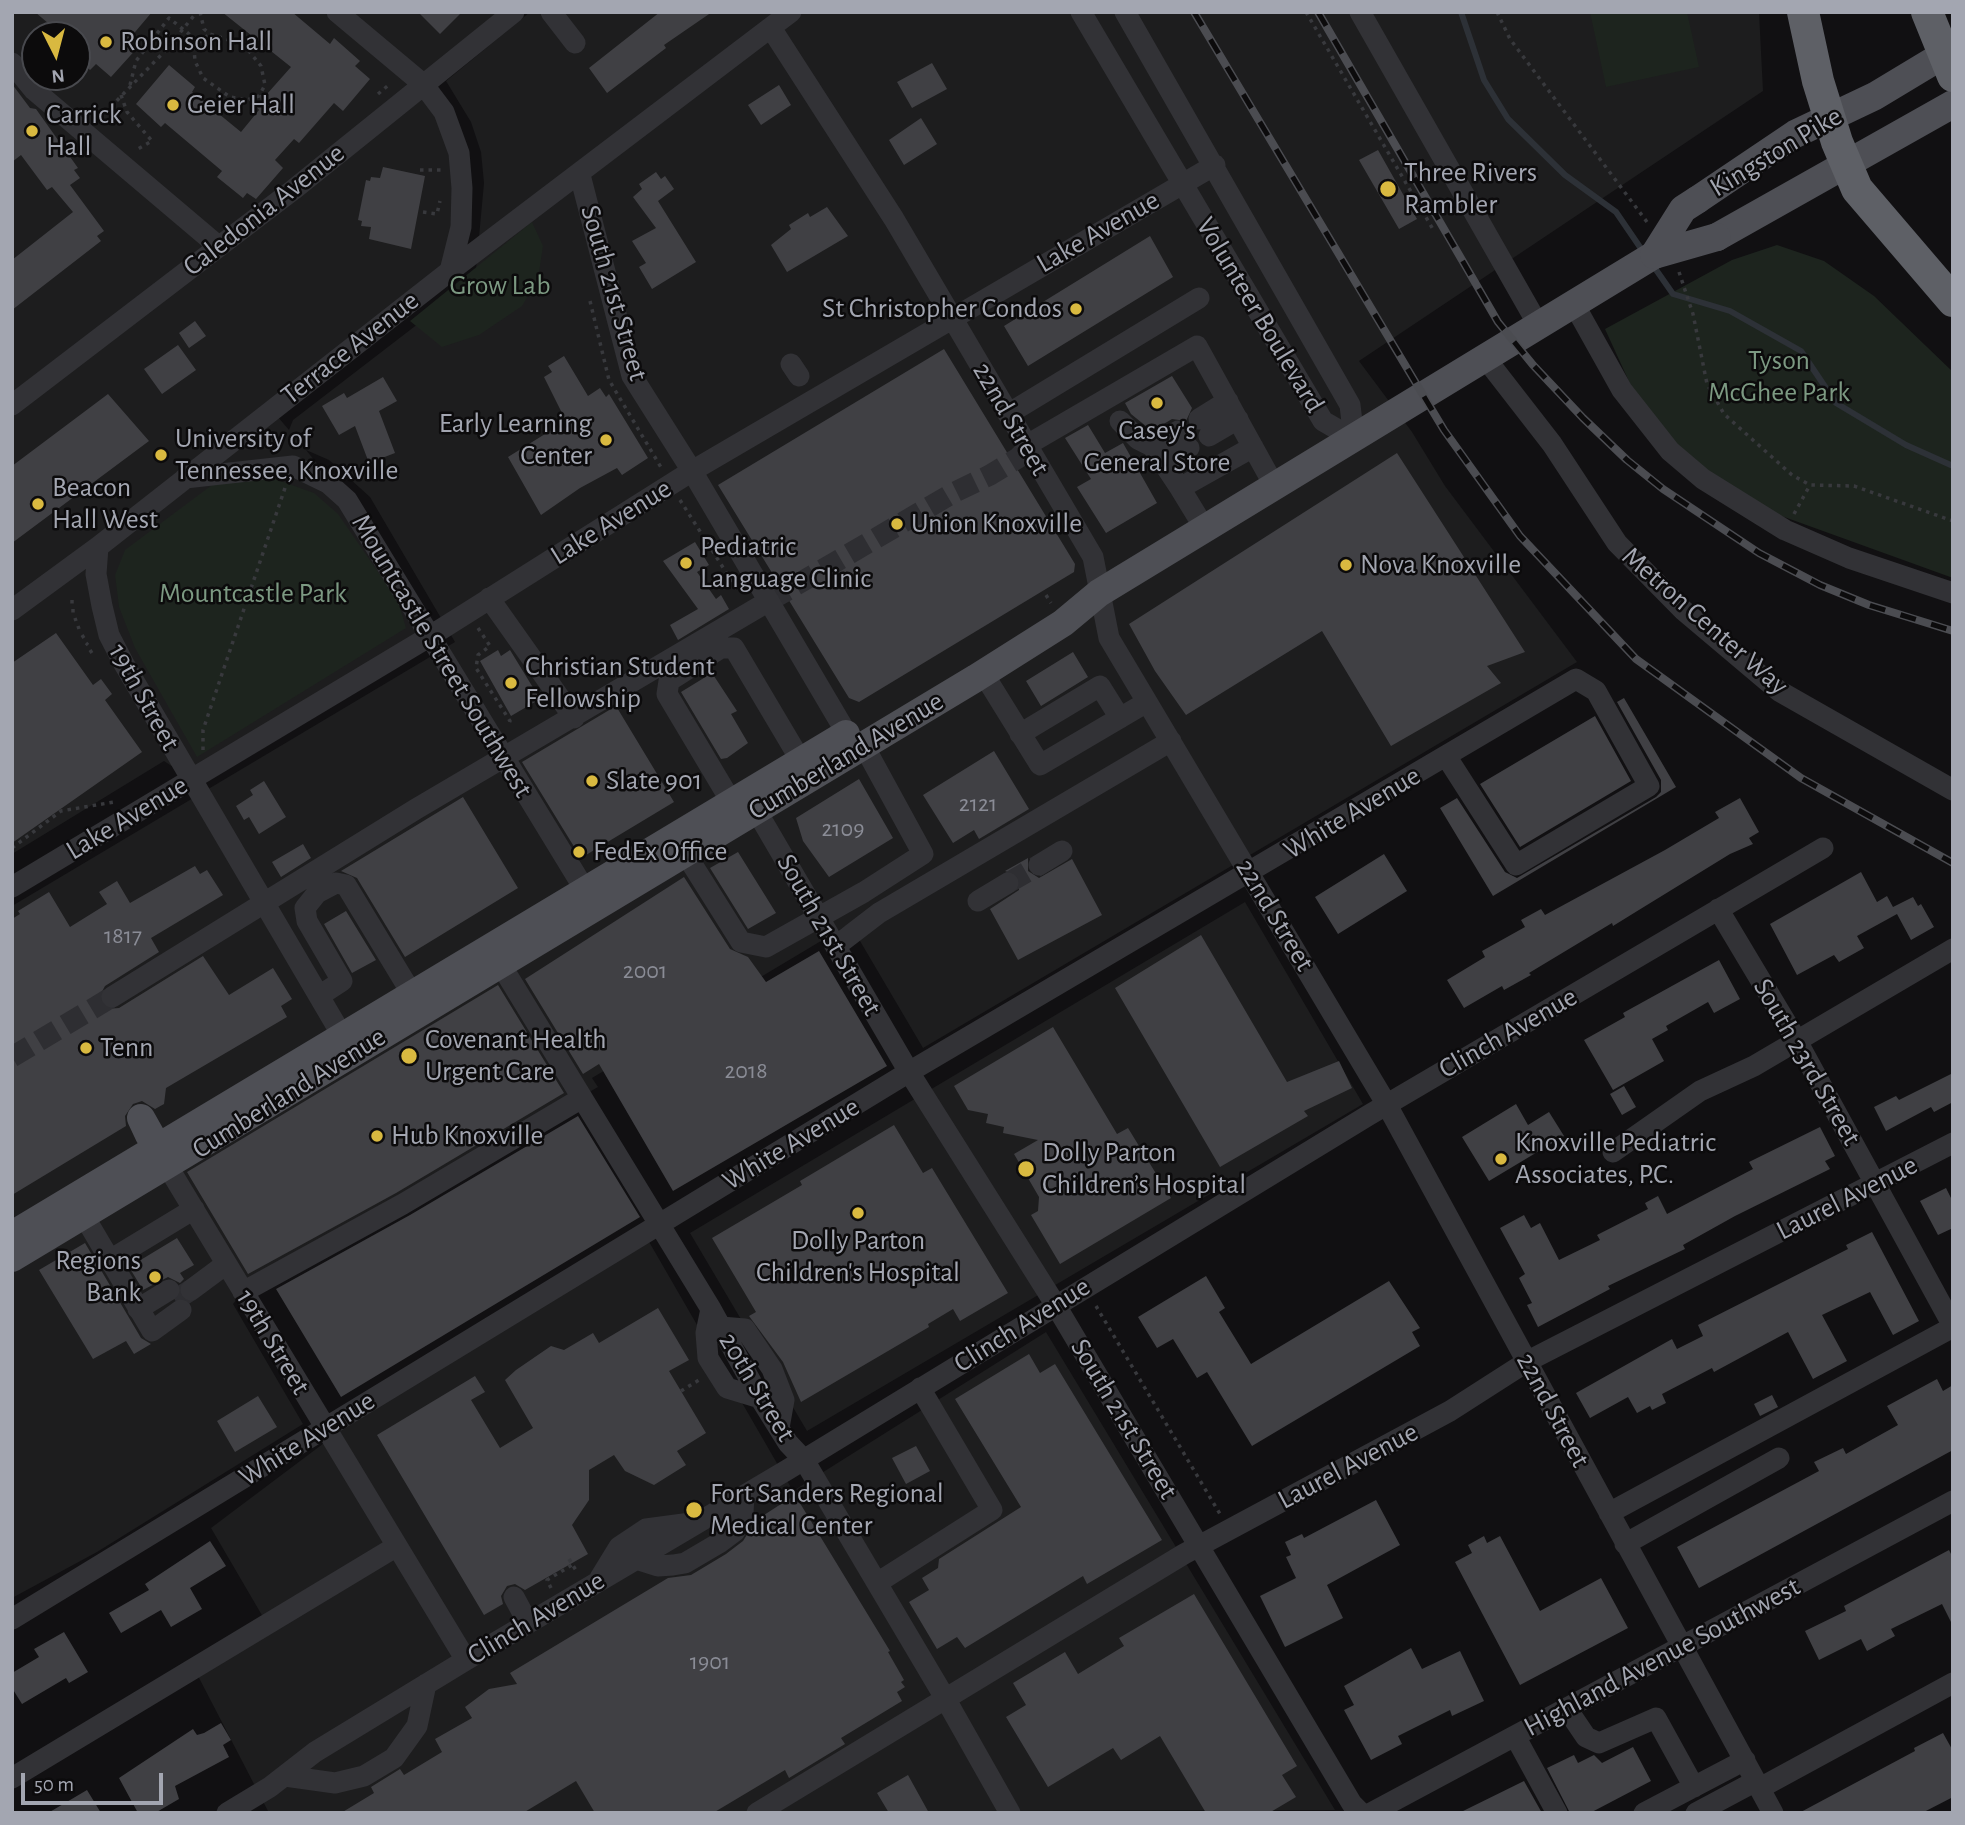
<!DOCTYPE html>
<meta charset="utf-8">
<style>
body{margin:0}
#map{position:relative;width:1965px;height:1825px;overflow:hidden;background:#111012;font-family:"Alegreya Sans",sans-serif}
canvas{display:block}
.frame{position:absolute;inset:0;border:14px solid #a3a6b1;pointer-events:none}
.north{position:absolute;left:21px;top:21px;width:70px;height:70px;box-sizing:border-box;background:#0c0b0c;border:2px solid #48494e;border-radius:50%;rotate:174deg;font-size:19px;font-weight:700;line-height:28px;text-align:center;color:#a3a6b1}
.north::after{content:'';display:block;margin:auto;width:24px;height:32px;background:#d9b940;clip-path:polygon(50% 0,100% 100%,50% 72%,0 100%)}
.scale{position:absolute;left:21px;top:1773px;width:142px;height:32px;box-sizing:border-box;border:4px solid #a3a6b1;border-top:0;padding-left:9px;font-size:21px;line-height:24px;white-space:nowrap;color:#a3a6b1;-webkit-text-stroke:5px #0c0b0c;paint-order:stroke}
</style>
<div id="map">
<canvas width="1965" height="1825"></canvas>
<div class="frame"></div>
<div class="north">N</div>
<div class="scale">50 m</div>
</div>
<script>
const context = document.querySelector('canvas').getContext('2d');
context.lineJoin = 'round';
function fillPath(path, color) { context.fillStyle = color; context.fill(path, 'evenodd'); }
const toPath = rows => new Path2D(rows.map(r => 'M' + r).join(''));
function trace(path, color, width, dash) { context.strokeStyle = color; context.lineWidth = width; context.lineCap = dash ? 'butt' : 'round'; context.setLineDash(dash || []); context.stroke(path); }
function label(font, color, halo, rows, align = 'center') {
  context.font = font + ' "Alegreya Sans",sans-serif'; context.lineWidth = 5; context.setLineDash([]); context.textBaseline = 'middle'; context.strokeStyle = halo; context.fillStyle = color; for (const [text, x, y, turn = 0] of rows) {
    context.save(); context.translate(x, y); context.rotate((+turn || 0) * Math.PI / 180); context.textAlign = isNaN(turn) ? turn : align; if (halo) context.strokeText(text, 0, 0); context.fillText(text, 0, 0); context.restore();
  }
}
fillPath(toPath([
 [12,12,514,12,423,84,459,153,450,271,272,410,289,430,293,420,475,280,484,183,481,152,471,122,446,81,530,12,1759,12,1763,91,1359,361,1412,432,1445,486,1577,662,923,1048,860,941,846,926,592,1078,598,1087,243,1292,233,1304,303,1424,97,1552,12,1598,12,906,455,642,370,497,329,460,306,450,347,500,432,635,191,779,164,761,12,854],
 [35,35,77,35,77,77,35,77],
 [1245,902,1363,1104,807,1431,690,1233],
 [648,1240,793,1491,1046,1332,1335,1810,269,1813,197,1674,270,1629,211,1528,352,1422]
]), '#1d1d1e');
fillPath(toPath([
 [1590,12,1687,12,1699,67,1606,87],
 [532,222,543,246,538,279,522,306,479,335,442,347,410,321],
 [1777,245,1824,261,1874,296,1953,372,1953,578,1776,514,1697,467,1638,401,1605,329,1732,260],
 [264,478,275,479,314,493,338,514,398,601,406,628,197,757,135,648,119,607,115,575,125,550,212,485]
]), '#1d241e');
trace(toPath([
 [1461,12,1484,80,1508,119,1565,175,1616,212,1644,253],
 [1652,264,1673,294,1730,311,1801,351,1836,403,1906,445,1953,466]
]), '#2d3137', 6);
fillPath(toPath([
 [35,12,152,12,130,38,139,46,111,77,96,64,90,70,77,58,77,35,62,35],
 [222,12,292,12,330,44,334,38,360,61,355,66,370,79,343,111,334,103,299,143,294,139,275,160,283,168,256,199,247,193,243,198,217,177,222,171,165,123,161,127,136,104,169,65,195,87,192,92,241,132,259,110,256,106,261,102,260,95,267,94,291,67],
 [418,12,462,12,440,34],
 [660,12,712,12,664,45,666,48,607,93,589,68],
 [932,63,947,89,912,108,897,82],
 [12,84,30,108,36,109,78,168,74,170,80,178,70,185,104,231,97,236,101,241,12,310,12,260,73,212,52,187,47,190,21,155,12,162],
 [779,85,791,105,761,125,748,105],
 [921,118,937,144,904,165,889,140],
 [1378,150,1417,219,1399,229,1359,160],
 [383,167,425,176,411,249,369,239,371,227,361,226,362,221,358,220,366,180,370,181,371,177,380,178],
 [656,172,661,179,665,176,674,189,658,201,696,262,652,289,639,267,646,263,632,241,656,228,633,197,642,189,639,184],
 [827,207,848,236,787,272,771,245,791,229,789,225,808,213,810,217],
 [1150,236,1173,277,1028,366,1004,326],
 [195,321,206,336,189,348,179,333],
 [178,345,196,370,162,394,144,369],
 [944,349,1075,564,1074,572,859,702,849,698,718,485],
 [564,356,588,396,600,388,606,397,609,394,648,458,622,475,617,468,580,488,541,515,508,457,566,421,544,377,552,372,548,366],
 [1172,376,1192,408,1186,421,1172,419,1152,431,1131,414,1125,403],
 [383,377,397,401,379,411,395,453,369,463,355,426,339,435,322,406,344,393,347,398],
 [108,394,149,441,12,543,12,466],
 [1088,425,1105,453,1123,443,1157,503,1106,533,1077,487,1091,479,1065,438],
 [1397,453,1525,652,1487,666,1501,683,1391,746,1322,631,1186,715,1155,671,1129,624],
 [695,542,709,565,697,572,716,599,721,595,729,609,678,640,670,625,698,609,663,561],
 [56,633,93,685,101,679,112,694,105,700,142,752,12,843,12,663],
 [498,650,501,656,510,650,540,699,511,716,480,661],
 [1073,652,1088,677,1041,706,1026,681],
 [712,673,737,711,731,714,748,743,727,758,721,759,681,692],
 [1624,698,1676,787,1493,896,1440,808,1457,798,1505,872,1517,878,1656,797,1661,792,1661,780,1617,702],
 [616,706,674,802,581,858,522,762],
 [1595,716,1631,781,1520,847,1480,784],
 [994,751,1029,809,979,839,974,830,953,843,923,795],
 [859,779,893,838,829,877,803,841,796,818],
 [264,781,286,817,259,834,249,817,244,820,236,806,253,795,250,790],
 [463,797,518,888,405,957,357,878,341,871],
 [1740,798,1759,832,1749,838,1753,844,1730,854,1634,913,1613,926,1612,923,1529,973,1531,975,1504,990,1502,986,1464,1008,1447,980,1485,957,1482,951,1525,927,1521,920,1541,909,1545,915,1665,850,1719,818,1715,812],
 [303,844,311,858,281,877,272,862],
 [738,852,776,913,748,929,710,868],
 [1384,854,1407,891,1338,934,1315,897],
 [1028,858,1028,871,1039,878,1072,859,1102,915,1018,960,990,909,1019,890,1019,876,1005,871],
 [195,866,200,874,207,870,223,895,151,938,159,952,105,986,99,997,101,1003,106,1009,119,1008,203,956,229,995,273,968,292,999,281,1006,287,1017,166,1088,164,1104,155,1109,142,1101,133,1104,125,1116,126,1126,12,1195,12,919,20,914,18,911,49,892,70,927,107,904,99,892,117,881,130,903],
 [1861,872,1877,902,1887,896,1893,907,1913,897,1918,906,1921,904,1934,927,1911,940,1897,914,1857,936,1864,948,1839,962,1834,955,1797,975,1770,924],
 [684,877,730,949,748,957,766,982,819,951,887,1066,673,1191,599,1064,583,1074,525,979],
 [346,911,376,960,352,973,324,924],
 [1201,935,1287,1082,1339,1061,1352,1088,1304,1111,1308,1116,1220,1167,1115,988],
 [1719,960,1740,999,1714,1013,1708,1002,1666,1026,1668,1030,1652,1039,1664,1061,1613,1090,1584,1040,1625,1017,1623,1013],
 [498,985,564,1093,396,1193,248,1274,187,1172],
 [1053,1027,1117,1134,1128,1128,1171,1198,1060,1264,1031,1215,1038,1211,1039,1197,1014,1154,1038,1140,1003,1133,1004,1127,986,1123,988,1114,968,1110,954,1086],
 [1953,1073,1953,1102,1934,1112,1931,1107,1886,1131,1874,1107,1896,1096,1899,1100],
 [1624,1086,1636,1107,1622,1115,1610,1094],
 [1516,1104,1528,1125,1549,1112,1564,1136,1489,1181,1462,1137],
 [578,1116,640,1217,341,1397,276,1289,410,1215],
 [894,1125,923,1173,932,1168,1008,1293,960,1321,953,1309,928,1324,929,1327,801,1402,783,1362,749,1316,756,1312,712,1238,802,1185,800,1181],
 [1820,1127,1835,1156,1825,1161,1830,1169,1735,1216,1683,1245,1685,1249,1608,1286,1610,1289,1538,1327,1527,1305,1532,1303,1519,1278,1525,1274,1500,1228,1524,1215,1531,1228,1540,1223,1559,1260,1600,1240,1597,1235,1648,1209,1645,1203,1658,1196,1667,1214,1753,1169,1749,1162],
 [1946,1188,1953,1202,1953,1228,1938,1235,1920,1201],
 [1872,1232,1919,1321,1893,1335,1870,1292,1822,1315,1847,1361,1813,1379,1788,1332,1714,1372,1712,1368,1662,1394,1666,1403,1652,1410,1650,1406,1637,1413,1628,1397,1590,1418,1576,1393,1672,1339,1677,1349,1703,1336,1698,1325,1848,1249,1846,1245],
 [177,1238,194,1265,180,1273,184,1279,180,1283,168,1277,143,1290,129,1267],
 [85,1243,141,1338,151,1344,134,1354,126,1341,93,1359,39,1270],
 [1206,1276,1225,1308,1219,1312,1251,1364,1389,1281,1420,1328,1412,1332,1420,1346,1252,1446,1207,1372,1197,1378,1173,1339,1157,1348,1138,1317],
 [658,1308,689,1360,669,1371,706,1433,677,1451,686,1465,654,1485,625,1471,614,1455,589,1470,589,1500,572,1525,588,1554,525,1590,515,1584,507,1586,501,1596,503,1604,484,1615,377,1435,475,1376,485,1392,471,1400,500,1448,533,1428,505,1380,516,1370,551,1346,564,1350,593,1333,599,1343],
 [1029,1354,1040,1373,1055,1364,1162,1540,1087,1584,1083,1576,965,1648,957,1637,937,1649,909,1602,929,1590,922,1578,938,1568,939,1559,1021,1507,955,1399],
 [1937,1379,1943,1391,1953,1385,1953,1450,1699,1588,1677,1547,1819,1471,1814,1462,1843,1448,1846,1454,1898,1425,1887,1406],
 [1772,1395,1778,1407,1760,1416,1754,1404],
 [258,1396,277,1427,235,1452,217,1421],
 [916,1446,930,1471,906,1484,892,1458],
 [795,1495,890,1651,888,1652,904,1680,901,1682,905,1687,897,1692,902,1701,841,1738,845,1744,789,1778,785,1770,713,1813,595,1813,576,1781,523,1813,341,1813,374,1793,371,1787,400,1769,404,1775,442,1752,435,1739,472,1718,465,1707,489,1689,517,1684,510,1673,668,1578,691,1575,726,1554,743,1541,750,1530,766,1520,764,1515],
 [1376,1500,1400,1545,1327,1585,1343,1618,1285,1647,1260,1596,1296,1578,1286,1557,1291,1555,1285,1542,1302,1534,1304,1538],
 [1484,1536,1487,1543,1500,1536,1540,1611,1601,1578,1628,1628,1520,1685,1455,1562,1472,1553,1468,1545],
 [210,1541,226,1566,190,1588,202,1609,171,1627,161,1610,121,1633,109,1613,149,1590,145,1584],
 [1949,1550,1953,1558,1953,1626,1942,1604,1891,1629,1895,1636,1867,1651,1861,1639,1819,1660,1805,1631,1846,1611,1844,1606],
 [1194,1594,1297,1766,1282,1775,1296,1797,1269,1813,1206,1813,1160,1736,1121,1760,1113,1748,1048,1787,1006,1717,1026,1705,1013,1683,1065,1652,1078,1674,1124,1646,1119,1638],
 [64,1632,88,1672,69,1683,66,1678,22,1704,12,1688,12,1673,39,1657,34,1649],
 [1411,1648,1422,1669,1460,1651,1484,1701,1452,1716,1450,1710,1398,1736,1402,1744,1371,1760,1344,1710,1354,1705,1344,1686],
 [221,1723,231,1740,223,1745,229,1757,175,1786,179,1799,155,1813,138,1813,119,1778,193,1729,197,1735,204,1733],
 [1943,1733,1953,1751,1953,1797,1922,1813,1799,1813,1915,1751,1914,1748],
 [1633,1747,1651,1781,1590,1813,1570,1813,1547,1768,1574,1755,1578,1763,1594,1755,1602,1763],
 [908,1775,929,1813,889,1813,877,1793],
 [1524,1781,1542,1813,1459,1813],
 [87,1790,101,1813,48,1813]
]), '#404044');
trace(toPath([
 [769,601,953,493,990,475,1018,458,1028,448],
 [1008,883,1039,865],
 [12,1057,112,997],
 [175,1300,191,1290]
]), '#2e2e32', 21, [21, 10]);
trace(toPath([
 [200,12,204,29,210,34,244,45,261,66,265,85,259,96,247,100,230,97,203,78,195,61,194,49,199,42,210,34],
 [1306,12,1434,231],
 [1497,12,1510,39,1647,222],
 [169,48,194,49],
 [130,85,136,61,169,18,199,42],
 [378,94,391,83],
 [121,95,127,112,152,141,136,150],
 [99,119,165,51,197,12],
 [420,170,441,170],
 [423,212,437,214,440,201],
 [1679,272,1693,314,1707,384,1724,414,1792,475,1810,485,1854,486,1953,521],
 [590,301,609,380,662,469],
 [680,500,738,591],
 [1794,514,1810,485],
 [1046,595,1051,603],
 [72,600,72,605],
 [73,609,73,613],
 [75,618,76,621],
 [78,626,79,629],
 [478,628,490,646,478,655,476,668,510,721,508,726],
 [82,635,84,638],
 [86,643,88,645],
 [90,650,92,653],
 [203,750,203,730,286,485],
 [12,848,61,811,114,802],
 [1096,1306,1220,1514],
 [681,1391,699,1380],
 [569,1559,577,1572],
 [551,1588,547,1580,572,1565]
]), '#38393d', 3.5, [3.5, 5]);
trace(toPath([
 [337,12,423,84,444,112,459,153,462,188,461,227,450,271],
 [551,12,575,43],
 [1081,12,1323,421,1354,439],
 [1125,12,1350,405,1354,439],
 [1360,12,1540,328],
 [771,28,894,219,1093,557,1109,638,1387,1105,1773,1813],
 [12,63,34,90,217,245],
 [580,175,632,376,692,471,847,734],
 [1575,306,1622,390,1670,451,1703,479,1785,530,1849,558,1953,593],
 [1486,359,1552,444,1617,543,1683,610,1779,691,1953,790],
 [791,364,799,376],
 [12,405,293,190,514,12],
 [1008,414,1199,298],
 [1199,419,1228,401],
 [1120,421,1138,439,1152,446,1180,488,1253,447],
 [1209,436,1238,419],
 [1027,445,1197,346,1275,487],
 [1152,446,1178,431],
 [1164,462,1189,448],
 [185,478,293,466,328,483,347,500,585,890],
 [1180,488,1205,529],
 [98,547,96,574,102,606,109,635,124,664,350,1049],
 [489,598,574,718],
 [12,610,98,547,450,271,791,12],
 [983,673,1040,765,1147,702],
 [1020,734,1100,686,1120,718],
 [732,803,667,694,669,681,721,648,734,648,801,761],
 [756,810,909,1072,1055,1304,1352,1804,1361,1813],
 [685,853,741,942,766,947,864,892,923,854,864,746],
 [1039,865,1062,851],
 [12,887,432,635,692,471,1215,165],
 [978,901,1008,883],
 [1718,909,1797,1041,1953,1326],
 [836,946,879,913,1171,741],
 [501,965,711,1309,760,1398,788,1443,804,1460,945,1698,1010,1813],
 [319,996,342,981,307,921,305,908,317,893,336,883,346,885,412,994],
 [112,997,416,809,769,601],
 [1613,1152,1700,1091,1754,1066,1953,949],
 [168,1167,466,1660],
 [84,1216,152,1331,181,1310],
 [110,1260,194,1209],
 [191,1290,226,1264],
 [243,1292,403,1204,582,1098],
 [138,1309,169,1290],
 [711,1309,706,1333,708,1358,727,1388,760,1398],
 [721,1327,745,1329,772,1369,784,1400,779,1428],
 [1609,1513,1953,1327],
 [1625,1544,1779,1458],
 [636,1559,658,1566,673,1565,685,1563,719,1543,735,1531,743,1513,744,1496],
 [600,1578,619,1547,646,1529,691,1523],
 [877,1583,992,1510,920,1388],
 [514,1597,528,1623],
 [12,1619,909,1072,1576,679,1596,691,1649,786,1516,865,1446,756],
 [1567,1709,1586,1737,1599,1743,1656,1718,1694,1787],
 [1515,1736,1557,1813],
 [285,1776,335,1783,364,1776,394,1758,417,1726,426,1684],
 [12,1778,397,1546],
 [1760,1788,1953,1683],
 [227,1813,270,1787,315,1752,466,1660,787,1470,1369,1115,1823,848],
 [757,1813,1184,1554,1450,1411,1528,1361,1953,1143],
 [1371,1813,1953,1501],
 [1644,1813,1745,1760],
 [1696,1813,1756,1781]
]), '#323236', 21);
trace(toPath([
 [1697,200,1795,134,1875,96,1953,49],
 [1717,237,1953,104],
 [149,1135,141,1118,167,1164],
 [12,1235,846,734],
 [12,1258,976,678,1063,623,1099,593,1654,255]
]), '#4e4f55', 28);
trace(toPath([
 [1803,12,1818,81,1837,142,1857,189,1953,301]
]), '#5e6066', 32);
const rail = toPath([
 [1194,12,1444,430,1520,536,1636,659,1801,778,1953,863],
 [1318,12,1498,322,1533,365,1583,418,1627,460,1663,489,1759,553,1820,585,1869,605,1953,631]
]);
trace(rail, '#4b4c51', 8);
trace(rail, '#0c0b0c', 5, [16]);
trace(toPath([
 [1654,255,1683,209,1697,200],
 [1654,255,1717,237]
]), '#4e4f55', 28);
trace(toPath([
 [1927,12,1953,76]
]), '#5e6066', 32);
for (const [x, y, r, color] of [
 [106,42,7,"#d9b940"],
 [173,105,7,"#d9b940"],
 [32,131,7,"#d9b940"],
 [1388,189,9,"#d9b940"],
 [1076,309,7,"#d9b940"],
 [1157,403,7,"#d9b940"],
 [606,440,7,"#d9b940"],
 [161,455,7,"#d9b940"],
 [38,504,7,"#d9b940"],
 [897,524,7,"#d9b940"],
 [686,563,7,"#d9b940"],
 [1346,565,7,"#d9b940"],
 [511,683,7,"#d9b940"],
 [592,781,7,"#d9b940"],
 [579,852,7,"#d9b940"],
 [86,1048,7,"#d9b940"],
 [409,1056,9,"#d9b940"],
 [377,1136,7,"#d9b940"],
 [1501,1159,7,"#d9b940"],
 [1026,1169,9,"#d9b940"],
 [858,1213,7,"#d9b940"],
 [155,1277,7,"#d9b940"],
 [694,1510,9,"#d9b940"]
]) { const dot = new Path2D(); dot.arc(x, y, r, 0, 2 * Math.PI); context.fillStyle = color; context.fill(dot); trace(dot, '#0c0b0c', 2.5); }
label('24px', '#8a8c96', null, [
 ["2121",978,804],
 ["2109",843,829],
 ["1817",123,936],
 ["2001",645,971],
 ["2018",746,1071],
 ["1901",710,1662]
]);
label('28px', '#a3a6b1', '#0c0b0c', [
 ["Robinson Hall",120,42],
 ["Geier Hall",187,105],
 ["Carrick",46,115],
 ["Hall",46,147],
 ["Three Rivers",1404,173],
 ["Rambler",1404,205],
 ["St Christopher Condos",1062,309,"right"],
 ["Early Learning",592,424,"right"],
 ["Center",592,456,"right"],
 ["Casey's",1157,431,"center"],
 ["General Store",1157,463,"center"],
 ["University of",175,439],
 ["Tennessee, Knoxville",175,471],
 ["Beacon",52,488],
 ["Hall West",52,520],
 ["Union Knoxville",911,524],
 ["Pediatric",700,547],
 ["Language Clinic",700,579],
 ["Nova Knoxville",1360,565],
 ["Christian Student",525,667],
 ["Fellowship",525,699],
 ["Slate 901",606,781],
 ["FedEx Office",593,852],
 ["Covenant Health",425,1040],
 ["Urgent Care",425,1072],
 ["Tenn",100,1048],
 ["Hub Knoxville",391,1136],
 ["Knoxville Pediatric",1515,1143],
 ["Associates, P.C.",1515,1175],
 ["Dolly Parton",1042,1153],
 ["Children’s Hospital",1042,1185],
 ["Dolly Parton",858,1241,"center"],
 ["Children's Hospital",858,1273,"center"],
 ["Regions",141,1261,"right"],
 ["Bank",141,1293,"right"],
 ["Fort Sanders Regional",710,1494],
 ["Medical Center",710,1526]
], 'left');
label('28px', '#a3a6b1', '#0c0b0c', [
 ["Kingston Pike",1776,152,-31],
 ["Caledonia Avenue",264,210,-38],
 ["Lake Avenue",1098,232,-30],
 ["South 21st Street",614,293,74],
 ["Volunteer Boulevard",1260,315,59],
 ["Terrace Avenue",350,348,-38],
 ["22nd Street",1011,419,60],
 ["Lake Avenue",611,522,-32],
 ["Metron Center Way",1705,621,41],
 ["Mountcastle Street Southwest",442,656,59],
 ["19th Street",144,697,61],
 ["Cumberland Avenue",846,756,-31],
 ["White Avenue",1352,813,-31],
 ["Lake Avenue",127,818,-31],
 ["22nd Street",1275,915,59],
 ["South 21st Street",829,935,60],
 ["Clinch Avenue",1508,1033,-30],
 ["South 23rd Street",1807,1062,60],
 ["Cumberland Avenue",289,1093,-32],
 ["White Avenue",791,1144,-31],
 ["Laurel Avenue",1847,1198,-27],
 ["Clinch Avenue",1022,1325,-32],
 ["19th Street",273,1342,59],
 ["20th Street",757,1387,59],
 ["22nd Street",1553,1410,62],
 ["South 21st Street",1124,1419,59],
 ["White Avenue",307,1439,-32],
 ["Laurel Avenue",1348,1466,-28],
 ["Clinch Avenue",536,1618,-31],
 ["Highland Avenue Southwest",1662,1657,-28]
]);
label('28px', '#7c9982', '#0c0b0c', [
 ["Grow Lab",500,286],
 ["Tyson",1779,361],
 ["McGhee Park",1779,393],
 ["Mountcastle Park",253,594]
]);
</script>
